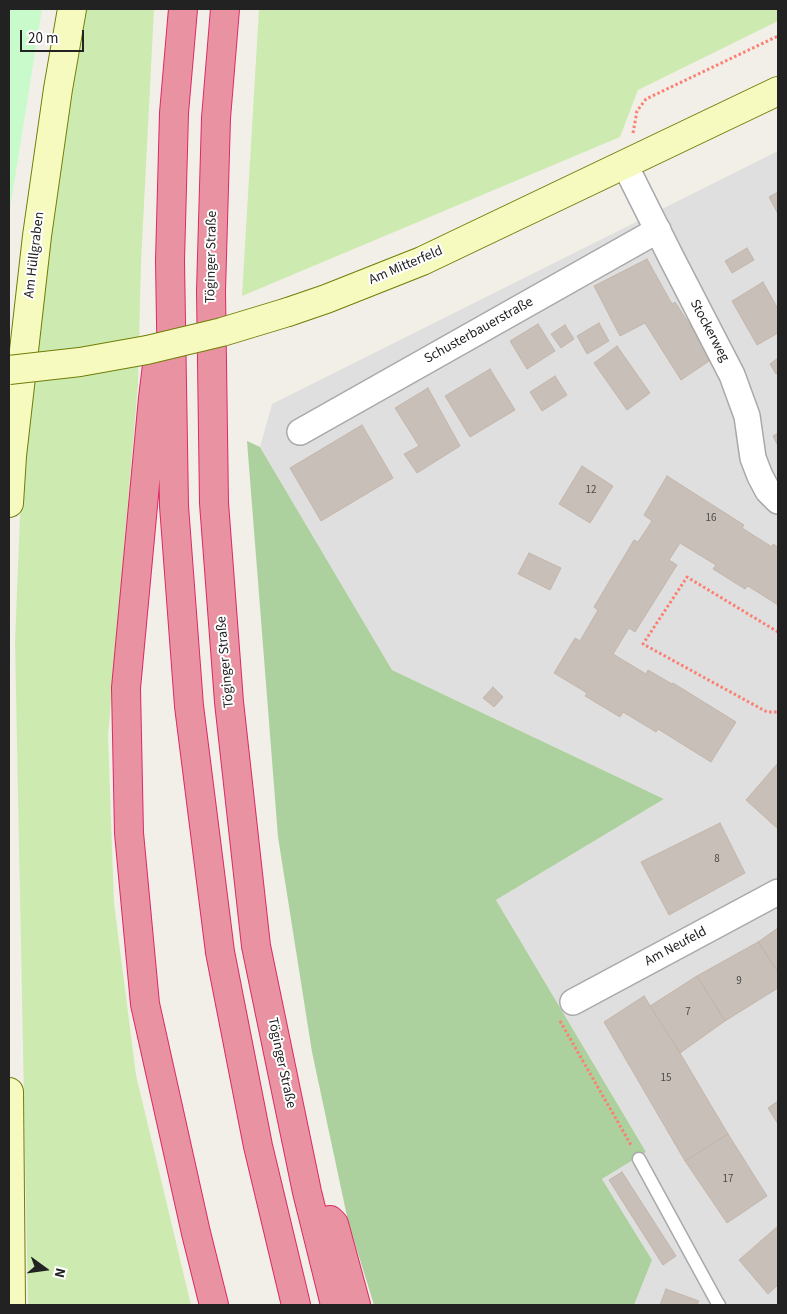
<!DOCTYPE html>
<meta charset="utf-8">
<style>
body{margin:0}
#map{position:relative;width:787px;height:1314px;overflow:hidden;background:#f2efe9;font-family:"Source Sans 3",sans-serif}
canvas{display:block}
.frame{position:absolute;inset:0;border:10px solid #222;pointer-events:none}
.north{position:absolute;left:20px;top:1244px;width:50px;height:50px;-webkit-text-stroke:4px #fff;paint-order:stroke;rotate:104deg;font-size:14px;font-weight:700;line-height:20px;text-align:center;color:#222}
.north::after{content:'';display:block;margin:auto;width:18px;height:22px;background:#222;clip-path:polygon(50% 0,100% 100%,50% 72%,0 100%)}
.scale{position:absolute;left:20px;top:30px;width:64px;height:22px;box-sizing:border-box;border:2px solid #222;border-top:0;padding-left:6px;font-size:15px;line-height:18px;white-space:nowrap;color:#222;-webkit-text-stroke:4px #fff;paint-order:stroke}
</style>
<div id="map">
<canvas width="787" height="1314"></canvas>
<div class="frame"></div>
<div class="north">N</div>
<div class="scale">20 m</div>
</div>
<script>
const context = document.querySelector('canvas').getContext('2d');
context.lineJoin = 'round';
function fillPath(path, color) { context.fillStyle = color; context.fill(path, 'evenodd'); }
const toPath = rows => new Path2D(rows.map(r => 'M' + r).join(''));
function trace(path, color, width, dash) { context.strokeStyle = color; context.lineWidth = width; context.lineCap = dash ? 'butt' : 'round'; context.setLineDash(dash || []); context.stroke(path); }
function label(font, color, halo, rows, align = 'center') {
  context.font = font + ' "Source Sans 3",sans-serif'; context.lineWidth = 4; context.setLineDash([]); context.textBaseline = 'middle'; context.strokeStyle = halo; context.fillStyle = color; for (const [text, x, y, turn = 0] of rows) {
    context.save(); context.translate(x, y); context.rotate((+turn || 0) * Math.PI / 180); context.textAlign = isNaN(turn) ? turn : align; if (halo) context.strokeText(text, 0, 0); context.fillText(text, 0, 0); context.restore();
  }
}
fillPath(toPath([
 [778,151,778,1305,634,1305,652,1260,602,1179,646,1152,496,900,664,799,392,670,260,447,272,404]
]), '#e0dfdf');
fillPath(toPath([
 [82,9,154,9,141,263,138,385,108,736,114,903,136,1075,191,1305,28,1305,15,642,22,466,39,323],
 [259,9,778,9,778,21,638,90,620,137,242,296]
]), '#cdebb0');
fillPath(toPath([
 [247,441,260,447,392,670,664,799,496,900,646,1152,602,1179,652,1260,634,1305,374,1305,348,1221,312,1052,278,837]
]), '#add19e');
fillPath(toPath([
 [9,9,42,9,9,215]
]), '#c8facc');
const building = toPath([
 [778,192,778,214,769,197,778,192],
 [747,248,754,260,732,273,725,261,747,248],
 [647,259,672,304,675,302,712,359,681,380,645,323,620,336,594,286,647,259],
 [763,282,778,309,778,333,757,345,732,301,763,282],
 [599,323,609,341,587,354,577,336,599,323],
 [538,324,555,351,527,369,510,341,538,324],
 [565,325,574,339,561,348,551,334,565,325],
 [617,346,650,393,627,410,594,363,617,346],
 [778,358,778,373,776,374,770,364,778,358],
 [490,369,515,410,470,437,445,396,490,369],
 [555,376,567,395,542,411,530,392,555,376],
 [428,388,460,446,417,473,404,454,419,446,395,408,428,388],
 [362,425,393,478,321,521,290,468,362,425],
 [778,433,778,446,773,436,778,433],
 [582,466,613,486,590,523,559,504,582,466],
 [667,476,744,525,742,528,772,547,773,544,778,547,778,605,748,586,745,589,713,569,716,565,680,543,669,560,677,565,635,632,629,628,613,654,646,674,648,670,672,684,673,683,736,722,711,762,658,729,656,732,623,712,620,717,585,696,587,693,554,673,575,638,580,641,598,610,594,607,634,540,638,542,652,521,644,515,667,476],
 [529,553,561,568,550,590,518,574,529,553],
 [493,687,503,697,494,707,483,698,493,687],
 [778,763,778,829,746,800,778,763],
 [720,823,745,873,669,915,641,862,720,823],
 [778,928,778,972,758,942,778,928],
 [758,942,778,972,778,988,725,1021,697,976,758,942],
 [697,976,725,1021,680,1053,650,1006,697,976],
 [644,996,680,1053,728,1134,685,1161,604,1022,644,996],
 [778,1101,778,1124,768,1108,778,1101],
 [728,1134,767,1196,727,1223,685,1161,728,1134],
 [622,1172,676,1256,663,1265,609,1180,622,1172],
 [778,1226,778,1285,768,1294,739,1260,778,1226],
 [666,1289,699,1301,697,1305,660,1305,666,1289]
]);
fillPath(building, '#c7bfb8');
trace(building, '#c4b6ab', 1);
const lane = toPath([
 [639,1159,717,1302,719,1305]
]);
const street = toPath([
 [625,165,671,257,732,375,747,416,753,458,760,476,768,491,778,501],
 [300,432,658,230],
 [573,1002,778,892]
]);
const secondary = toPath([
 [288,312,326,299,422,261,778,91],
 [9,503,12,456,37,236,58,89,72,9],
 [9,1092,11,1305]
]);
const highway = toPath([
 [183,9,174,113,170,261,174,506,189,706,220,952,258,1146,296,1305],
 [225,9,216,118,211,291,214,503,229,702,256,946,307,1192,335,1305],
 [158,357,153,398,126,688,129,833,145,1004,196,1233,214,1305],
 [330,1220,334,1224,356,1305]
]);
trace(lane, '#a9a9a9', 15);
trace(street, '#a9a9a9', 28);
trace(secondary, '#707d05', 30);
trace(highway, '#dc2a67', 30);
trace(toPath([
 [633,133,637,111,646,99,778,36],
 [778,632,687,577,643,644,767,712,778,712],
 [560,1021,631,1145]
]), '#fa8072', 3, [2.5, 2.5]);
trace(lane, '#fff', 12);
trace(street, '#fff', 25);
trace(secondary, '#f7fabf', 28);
trace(highway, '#e892a2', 28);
const secondaryBridge = toPath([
 [9,370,80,362,147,350,222,332,288,312]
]);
trace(secondaryBridge, '#707d05', 30, []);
trace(secondaryBridge, '#f7fabf', 28);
label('11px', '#4b4948', null, [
 ["12",591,491],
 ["16",711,519],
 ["8",717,860],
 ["9",739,982],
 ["7",688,1013],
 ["15",666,1079],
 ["17",728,1180]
]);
label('14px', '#222', '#fff', [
 ["Am Hüllgraben",35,255,-83],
 ["Töginger Straße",212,257,-89],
 ["Am Mitterfeld",406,266,-23],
 ["Schusterbauerstraße",479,331,-29],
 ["Stockerweg",709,331,62],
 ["Töginger Straße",226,662,-95],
 ["Am Neufeld",676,947,-28],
 ["Töginger Straße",281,1063,78]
]);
</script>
